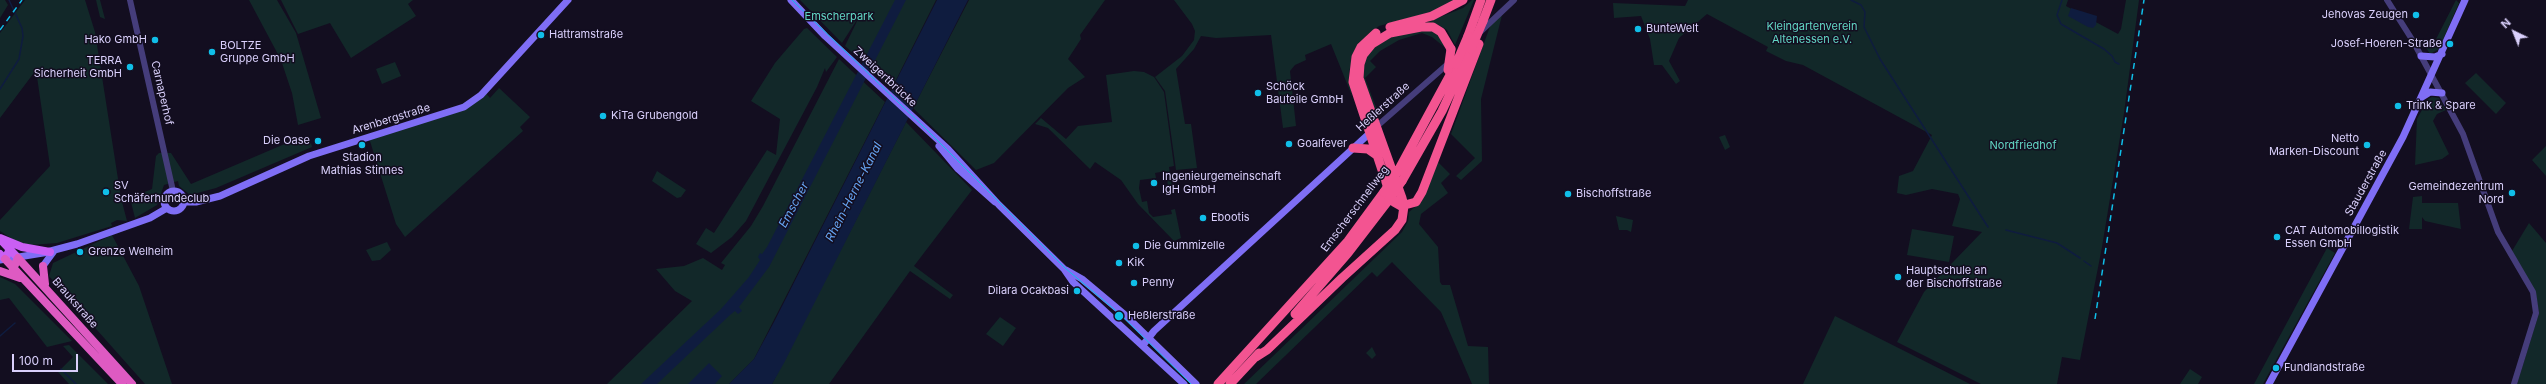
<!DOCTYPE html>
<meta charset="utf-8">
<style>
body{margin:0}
#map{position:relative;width:2546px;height:384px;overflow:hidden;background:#130e20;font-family:Inter,sans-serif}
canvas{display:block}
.north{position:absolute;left:2494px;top:12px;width:40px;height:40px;-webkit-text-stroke:3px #130e20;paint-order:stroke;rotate:317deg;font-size:11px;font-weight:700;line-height:16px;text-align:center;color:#dad0fc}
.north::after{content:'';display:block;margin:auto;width:14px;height:18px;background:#dad0fc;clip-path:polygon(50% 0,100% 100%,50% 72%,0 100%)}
.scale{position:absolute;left:12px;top:354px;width:66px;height:18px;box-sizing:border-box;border:2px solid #dad0fc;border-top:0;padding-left:5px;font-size:12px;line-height:14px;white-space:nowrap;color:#dad0fc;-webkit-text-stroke:3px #130e20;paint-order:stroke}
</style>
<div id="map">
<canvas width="2546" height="384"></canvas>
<div class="north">N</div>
<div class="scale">100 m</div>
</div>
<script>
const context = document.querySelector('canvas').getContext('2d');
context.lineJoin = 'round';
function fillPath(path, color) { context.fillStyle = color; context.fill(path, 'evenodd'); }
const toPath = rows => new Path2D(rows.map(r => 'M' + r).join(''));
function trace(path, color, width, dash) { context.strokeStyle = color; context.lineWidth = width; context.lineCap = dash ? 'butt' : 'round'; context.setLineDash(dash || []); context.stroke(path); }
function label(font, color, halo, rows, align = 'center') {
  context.font = font + ' Inter,sans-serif'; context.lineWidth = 3; context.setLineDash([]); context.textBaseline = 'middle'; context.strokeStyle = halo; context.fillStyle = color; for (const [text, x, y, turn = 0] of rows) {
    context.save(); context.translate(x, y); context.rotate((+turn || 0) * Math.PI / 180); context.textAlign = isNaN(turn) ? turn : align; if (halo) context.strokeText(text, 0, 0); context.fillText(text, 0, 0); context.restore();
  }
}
fillPath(toPath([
 [0,0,5,0,8,5,0,18],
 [25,0,85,0,95,32,121,198,127,221,117,220,111,223,112,226,57,243,30,245,17,242,0,231,0,220,50,166,36,70,0,118,0,33],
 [96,0,100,0,105,19,100,17],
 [249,0,277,0,296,33,321,118,298,125,292,93,281,60],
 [281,0,413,0,408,4,416,16,351,58,330,23,298,34],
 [800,0,936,0,892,88,845,46,860,15,842,43],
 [969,0,1105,0,1080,35,1081,39,1068,59,1085,77,1068,88,994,163,976,170,913,108],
 [1174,0,1458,0,1431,12,1379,26,1367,35,1353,56,1349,72,1352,96,1331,44,1305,55,1306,60,1295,65,1290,71,1296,126,1283,128,1271,35,1216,38,1201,36,1194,49,1176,69,1185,124,1191,124,1197,168,1176,170,1165,91,1155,77,1182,56,1194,40,1195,31,1192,24],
 [1472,0,1474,0,1455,45,1447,30,1437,24,1425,23,1463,8],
 [1688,0,2068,0,2066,6,2118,34,2121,29,2126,0,2139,0,2124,113,2102,247,2080,360,2062,357,2057,384,1981,384,1897,342,1924,292,1982,232,1952,226,1960,199,1958,194,1932,189,1906,195,1897,193,1899,176,1913,171,1932,135,1803,65,1786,61,1766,51,1768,47,1707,14,1679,38,1669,61,1680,81,1676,84,1662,65,1654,65,1650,39,1641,16,1614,18,1613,3,1685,6],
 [2456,0,2459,3,2439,49,2430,54,2425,46,2430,48,2433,45],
 [1503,11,1481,99,1482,161,1461,180,1456,176,1475,158,1451,134,1492,21],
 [807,28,837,57,826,72,825,68,817,87,746,221,732,237,711,253,696,244,706,228,714,233,767,150,776,155,780,119,751,101,775,63,804,29],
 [1423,28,1438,33,1448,50,1432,37,1422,33,1399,40,1380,51,1370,61,1376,67,1365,78,1379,115,1376,114,1362,74,1366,56,1382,39],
 [839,59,885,102,754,359,729,384,607,384,692,301,675,291,656,269,684,266,703,258,722,270,725,265,721,263,751,226,763,206],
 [395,62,401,76,382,84,376,69],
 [1134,71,1144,72,1154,77,1164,92,1174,166,1169,167,1172,187,1168,187,1166,171,1155,173,1156,178,1140,180,1139,188,1142,202,1147,201,1149,213,1153,217,1172,214,1171,210,1175,209,1181,238,1174,241,1138,204,1121,180,1095,162,1090,169,1048,128,1035,124,1041,118,1066,139,1078,126,1112,122,1106,75],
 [2476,73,2506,103,2496,114,2465,83],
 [499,88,530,117,520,127,523,131,405,237,396,224,369,138,447,113,484,91,490,98],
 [2432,97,2439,98,2446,110,2437,114,2433,121,2449,154,2442,159,2415,165,2417,119,2428,99],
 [906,122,972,190,914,266,953,295,950,299,910,271,829,384,772,384],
 [1725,135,1730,147,1725,150,1719,137],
 [301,137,304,144,311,143,312,147,216,188,190,195,179,186,178,181,164,185,157,205,135,218,130,198,152,189,156,156,159,153,171,153,191,184],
 [2546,146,2546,176,2532,160],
 [1438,162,1450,174,1441,183,1448,193,1421,214,1419,224,1438,247,1440,282,1442,285,1450,285,1468,346,1488,347,1489,384,1472,384,1441,312,1392,262,1377,277,1372,272,1256,384,1244,384,1402,232,1408,221,1409,212,1421,202],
 [657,171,686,190,681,197,677,198,652,181],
 [2422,196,2422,203,2458,203,2461,229,2425,221,2422,217,2422,229,2409,229,2413,197],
 [1616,216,1633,220,1631,232,1627,230,1619,230],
 [2529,223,2546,243,2546,384,2517,384,2539,313,2535,291,2512,251],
 [1912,229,1954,236,1949,262,1907,255],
 [112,235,139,286,172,384,145,384,49,276,53,263],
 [387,242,391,250,380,260,372,261,366,250],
 [2327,248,2335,253,2263,384,2254,384],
 [0,277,15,284,72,341,47,347,9,298,0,300],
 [1835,316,1970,384,1803,384],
 [1000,317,1016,328,1003,346,986,334],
 [69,345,108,384,69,384,58,372,73,357,63,346],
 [1372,347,1376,355,1372,359,1366,353],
 [2190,369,2202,377,2198,384,2180,384]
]), '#122829');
fillPath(toPath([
 [895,0,906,0,769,267,739,307,742,311,738,314,735,311,730,315,657,384,641,384,721,309,749,277,760,260,758,257,760,253,762,254,767,247],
 [937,0,968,0,784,363,772,384,729,384,754,359,774,322],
 [2071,8,2097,16,2096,25,2093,28,2088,27,2068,16],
 [709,363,722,376,715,384,688,384]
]), '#0f1c3f');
trace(toPath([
 [1851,0,1861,5,1865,12,1864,27,1880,59,1988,227],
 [2062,0,2057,15,2061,24,2104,49,2112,56,2115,62,2119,64],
 [0,89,19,59,23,36,22,28,9,0],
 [2006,230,2057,243,2080,258],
 [2084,261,2091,266],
 [0,336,15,323],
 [61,369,76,384]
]), '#0f1c3f', 1.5);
trace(toPath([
 [130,0,173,191],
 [2387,0,2413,41,2463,134,2498,232,2533,292,2536,313,2514,384],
 [1479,33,1514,0],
 [1376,127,1450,62]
]), '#453d7b', 6);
trace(toPath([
 [791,0,825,36,948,149,999,205,1064,269,1073,282,1184,384],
 [2421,56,2435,57,2442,54],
 [2422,97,2430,92,2442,93],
 [939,146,958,169,995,202],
 '164 201a10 10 0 1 1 20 0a10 10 0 1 1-20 0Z',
 [184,202,196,202,220,196,309,156,464,107,481,95,568,0],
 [0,260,43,253,77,244,150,218,167,208],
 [43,266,54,251],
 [1066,270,1082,279,1125,315,1196,384],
 [1143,345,1154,331,1372,131],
 [2269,384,2403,137,2465,0]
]), '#7f6ef5', 7);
trace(toPath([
 [0,238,22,247,50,252],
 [2,241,18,258],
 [0,254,5,259,10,249]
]), '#ca5ff4', 8);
trace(toPath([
 [5,259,122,384],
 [43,266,45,284],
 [13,269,18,258,132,384],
 [0,271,20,278]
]), '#de5ac2', 8);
trace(toPath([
 [1483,21,1491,0],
 [1390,27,1432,16,1463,0],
 [1376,33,1361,47,1356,57,1353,82,1387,185,1394,202,1401,206,1416,202,1422,192,1479,44],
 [1468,36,1481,0],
 [1353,148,1368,149,1378,156],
 [1398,171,1456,64],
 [1402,181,1442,111,1471,49],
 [1295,314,1348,253,1388,201],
 [1256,357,1267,350,1342,278,1395,230,1402,220,1404,206,1402,198,1359,78,1360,64,1363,55,1372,44,1390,33,1421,27,1433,27,1441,32,1451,49],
 [1218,384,1348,241,1384,192],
 [1230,384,1259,353]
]), '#f35491', 9);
trace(toPath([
 [792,0,925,128,1065,268,1121,315,1191,384]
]), '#10bee8', 1);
trace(toPath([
 [0,30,22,0],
 [2095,319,2144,0]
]), '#10bee8', 1.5, [6, 5]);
trace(toPath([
 [1471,49,1483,21],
 [1456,64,1468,36],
 [1448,70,1451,49],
 [1384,192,1398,171],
 [1388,201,1402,181]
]), '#f35491', 9);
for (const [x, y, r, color] of [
 [2416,15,4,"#10bee8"],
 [1638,29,4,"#10bee8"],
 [541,35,4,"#10bee8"],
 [155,40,4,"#10bee8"],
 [2450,44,4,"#10bee8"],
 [212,52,4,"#10bee8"],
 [130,67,4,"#10bee8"],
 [1258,93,4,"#10bee8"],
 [2398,106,4,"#10bee8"],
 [603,116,4,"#10bee8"],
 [318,141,4,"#10bee8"],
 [1289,144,4,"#10bee8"],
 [362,145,4,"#10bee8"],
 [2367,145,4,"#10bee8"],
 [1154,183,4,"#10bee8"],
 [106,192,4,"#10bee8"],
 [2512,193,4,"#10bee8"],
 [1568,194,4,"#10bee8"],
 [1203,218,4,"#10bee8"],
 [2277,237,4,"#10bee8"],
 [1136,246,4,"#10bee8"],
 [80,252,4,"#10bee8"],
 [1119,263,4,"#10bee8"],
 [1898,277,4,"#10bee8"],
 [1134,283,4,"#10bee8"],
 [1077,291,4,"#10bee8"],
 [1119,316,5,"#10bee8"],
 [2276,368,4,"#10bee8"]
]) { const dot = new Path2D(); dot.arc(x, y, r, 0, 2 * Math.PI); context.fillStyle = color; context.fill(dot); trace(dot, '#130e20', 1.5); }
label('11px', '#dad0fc', '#130e20', [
 ["Jehovas Zeugen",2408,15,"right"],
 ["BunteWelt",1646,29],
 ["Hattramstraße",549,35],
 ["Hako GmbH",147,40,"right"],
 ["Josef-Hoeren-Straße",2442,44,"right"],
 ["BOLTZE",220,46],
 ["Gruppe GmbH",220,59],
 ["TERRA",122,61,"right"],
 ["Sicherheit GmbH",122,74,"right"],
 ["Schöck",1266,87],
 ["Bauteile GmbH",1266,100],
 ["Trink & Spare",2406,106],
 ["KiTa Grubengold",611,116],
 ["Netto",2359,139,"right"],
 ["Marken-Discount",2359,152,"right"],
 ["Die Oase",310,141,"right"],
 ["Goalfever",1297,144],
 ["Stadion",362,158,"center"],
 ["Mathias Stinnes",362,171,"center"],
 ["Ingenieurgemeinschaft",1162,177],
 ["IgH GmbH",1162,190],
 ["SV",114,186],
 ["Schäferhundeclub",114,199],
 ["Gemeindezentrum",2504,187,"right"],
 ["Nord",2504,200,"right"],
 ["Bischoffstraße",1576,194],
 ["Ebootis",1211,218],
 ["CAT Automobillogistik",2285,231],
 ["Essen GmbH",2285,244],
 ["Die Gummizelle",1144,246],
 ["Grenze Welheim",88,252],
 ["KiK",1127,263],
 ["Hauptschule an",1906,271],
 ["der Bischoffstraße",1906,284],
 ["Penny",1142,283],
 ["Dilara Ocakbasi",1069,291,"right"],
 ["Heßlerstraße",1128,316],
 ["Fundlandstraße",2284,368]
], 'left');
label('11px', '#62d6c4', '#130e20', [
 ["Emscherpark",839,17],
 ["Kleingartenverein",1812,27],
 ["Altenessen e.V.",1812,40],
 ["Nordfriedhof",2023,146]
]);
label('11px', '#dad0fc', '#130e20', [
 ["Zweigertbrücke",885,77,43],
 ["Carnaperhof",162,93,77],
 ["Heßlerstraße",1383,107,-42],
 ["Arenbergstraße",391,119,-17],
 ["Stauderstraße",2366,183,-61],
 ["Emscherschnellweg",1355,209,-53],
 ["Braukstraße",75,303,49]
]);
label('italic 12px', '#66a5f4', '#130e20', [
 ["Rhein-Herne-Kanal",854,192,-63],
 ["Emscher",794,205,-62]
]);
</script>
